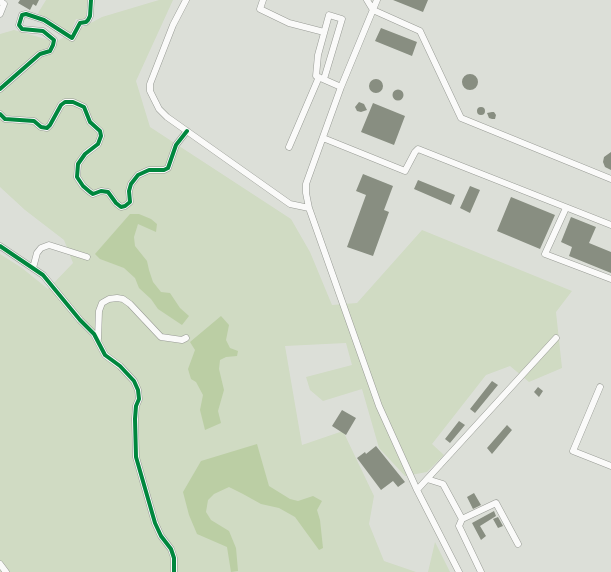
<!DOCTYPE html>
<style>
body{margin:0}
canvas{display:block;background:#dcdfd8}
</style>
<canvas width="611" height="572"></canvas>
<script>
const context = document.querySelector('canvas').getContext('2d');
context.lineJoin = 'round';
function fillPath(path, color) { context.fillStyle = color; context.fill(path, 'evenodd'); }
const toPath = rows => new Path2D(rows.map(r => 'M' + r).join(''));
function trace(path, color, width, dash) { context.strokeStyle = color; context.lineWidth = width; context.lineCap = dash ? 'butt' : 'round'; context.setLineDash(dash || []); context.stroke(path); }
fillPath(toPath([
 [46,0,88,0,85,20,76,19,70,34,102,17,159,0,173,0,136,81,150,127,291,219,310,252,332,305,357,303,422,230,572,291,556,312,562,368,529,382,510,366,486,375,432,444,444,455,427,472,405,476,379,448,362,389,323,401,310,390,306,377,352,365,346,343,285,346,302,445,343,431,374,496,369,524,384,561,416,572,0,572,0,254,22,268,48,289,73,263,64,240,25,210,0,187,0,34,14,30,56,42,67,35,38,13],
 [435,542,450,572,428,572]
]), '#d0dbc3');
fillPath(toPath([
 [130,214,139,214,151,219,157,224,156,232,138,224,134,237,135,246,147,261,149,270,153,282,161,292,170,293,180,308,189,316,182,325,158,309,151,299,139,288,135,278,124,268,100,259,95,254],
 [221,316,229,325,226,340,230,348,238,351,237,356,226,357,220,360,219,369,224,390,218,411,221,423,205,430,200,410,203,395,196,382,191,379,188,369,195,350,190,342],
 [257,444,269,486,290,499,298,501,313,496,322,501,317,510,320,520,323,548,319,550,295,517,279,508,261,504,243,494,229,487,214,494,208,500,206,512,211,520,229,531,236,548,238,571,231,572,227,547,197,534,189,515,183,492,201,461]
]), '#bbcea4');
fillPath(toPath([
 [20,0,39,0,36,6,33,4,30,10,18,3],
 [393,0,428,0,423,12],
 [381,28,417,42,412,56,375,41],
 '462 82a8 8 0 1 1 16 0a8 8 0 1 1-16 0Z',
 '369 86a7 7 0 1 1 14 0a7 7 0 1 1-14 0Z',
 '392.5 95a5.5 5.5 0 1 1 11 0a5.5 5.5 0 1 1-11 0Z',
 [359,102,364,104,367,110,361,112,357,111,355,107],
 [373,103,405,116,394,145,361,132],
 '477 111a4 4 0 1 1 8 0a4 4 0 1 1-8 0Z',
 [492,112,494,112,496,115,495,119,492,119,489,118,487,113],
 [611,152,611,170,605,167,603,162,604,157],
 [363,174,393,186,384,210,389,212,373,256,347,247,366,195,356,191],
 [418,180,455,195,451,205,414,189],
 [470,186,480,190,470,213,460,208],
 [511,197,555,215,540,249,497,231],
 [571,217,596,227,589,243,611,252,611,273,569,256,572,247,561,242],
 [492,381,498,385,475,413,470,409],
 [538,387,543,391,539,397,534,392],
 [342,410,356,418,346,435,332,426],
 [459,421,465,425,450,443,445,439],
 [507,425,512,430,492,454,487,448],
 [376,446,405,482,398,487,393,481,381,490,357,458,365,452,366,454],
 [474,493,481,505,473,509,467,497],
 [494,511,496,516,480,526,486,536,481,540,472,523],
 [498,517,503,526,498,528,493,519]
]), '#888e81');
const minor = toPath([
 [186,0,173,25,150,84,150,91,159,109,167,117,290,204,309,208],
 [263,0,260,9,289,23,324,32],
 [367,0,373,10,420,31,461,118,611,179],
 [377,0,341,87,306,184,306,193,309,208,379,406,417,490,459,572],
 [0,1,4,4,0,14],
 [324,79,342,19,329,15,318,55,316,76,341,87],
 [0,89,40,54,50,51,53,45,54,40,43,31,22,29,19,25,22,15,26,14,44,20,72,38,80,23,86,22,88,20,90,16,91,0],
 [0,114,5,119,34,121,41,127,47,128,50,125,61,105,65,102,73,102,84,107,90,122,100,131,101,136,98,144,85,154,78,164,77,177,83,186,90,192,93,194,101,191,108,192,116,203,121,207,125,206,130,202,129,191,131,184,138,175,149,170,164,170,168,168,176,145,187,131],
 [323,138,405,171,415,152,418,149,611,225],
 [289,147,319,77],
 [566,208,545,254,611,279],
 [0,246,43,275,80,320,94,334,105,355,120,366,134,381,138,390,139,399,136,406,135,419,136,457,155,523,161,536,171,549,174,558,174,572],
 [33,268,37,253,41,248,49,245,87,257],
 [98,339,99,311,102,303,109,299,117,298,123,299,130,304,161,337,182,340,186,338],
 [600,387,573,451,611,466],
 [427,479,443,484,462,519,459,526,481,572],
 [417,490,556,338],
 [462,519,496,503,518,544],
 [0,564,6,572]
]);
trace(minor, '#989b95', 7);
trace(minor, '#fafaf9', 6);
trace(toPath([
 [0,89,40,54,50,51,53,45,54,40,43,31,22,29,19,25,22,15,26,14,44,20,72,38,80,23,86,22,88,20,90,16,91,0],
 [0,114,5,119,34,121,41,127,47,128,50,125,61,105,65,102,73,102,84,107,90,122,100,131,101,136,98,144,85,154,78,164,77,177,83,186,90,192,93,194,101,191,108,192,116,203,121,207,125,206,130,202,129,191,131,184,138,175,149,170,164,170,168,168,176,145,187,131],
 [0,246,43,275,80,320,94,334,105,355,120,366,134,381,138,390,139,399,136,406,135,419,136,457,155,523,161,536,171,549,174,558,174,572]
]), '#00873e', 4);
</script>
